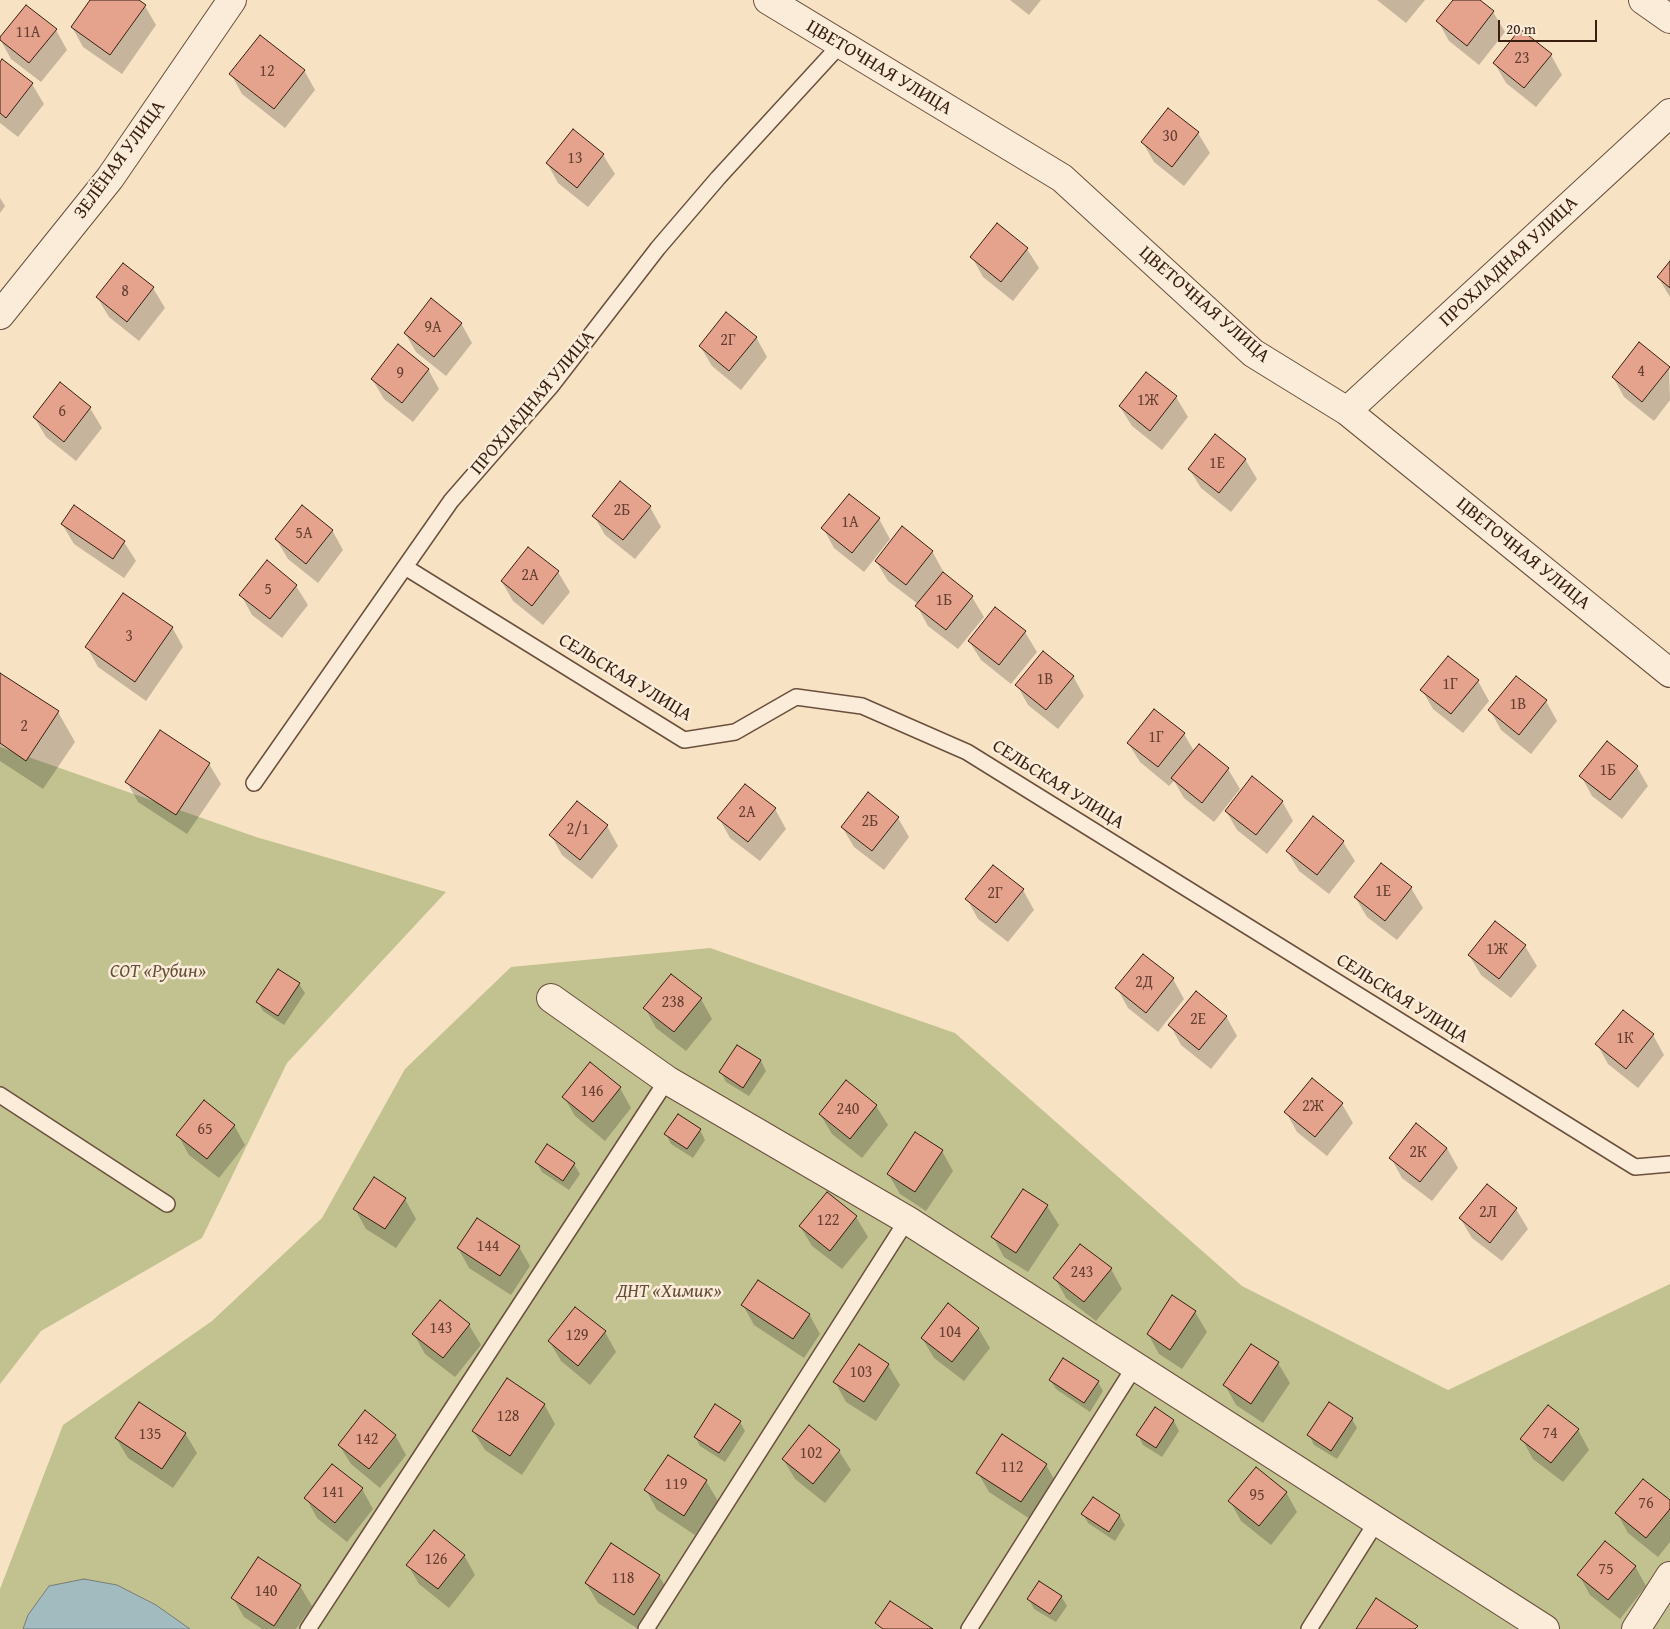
<!DOCTYPE html>
<meta charset="utf-8">
<style>
body{margin:0}
#map{position:relative;width:1670px;height:1629px;overflow:hidden;background:#f8e2c4;font-family:"Gentium Book Plus",serif}
canvas{display:block}
.scale{position:absolute;left:1498px;top:20px;width:99px;height:22px;box-sizing:border-box;border:2px solid #3a1e10;border-top:0;padding-left:6px;font-size:15px;line-height:18px;white-space:nowrap;color:#3a1e10;-webkit-text-stroke:4px #faecd9;paint-order:stroke}
</style>
<div id="map">
<canvas width="1670" height="1629"></canvas>
<div class="scale">20 m</div>
</div>
<script>
const context = document.querySelector('canvas').getContext('2d');
context.lineJoin = 'round';
function fillPath(path, color) { context.fillStyle = color; context.fill(path, 'evenodd'); }
const toPath = rows => new Path2D(rows.map(r => 'M' + r).join(''));
function trace(path, color, width, dash) { context.strokeStyle = color; context.lineWidth = width; context.lineCap = dash ? 'butt' : 'round'; context.setLineDash(dash || []); context.stroke(path); }
function label(font, color, halo, rows, align = 'center') {
  context.font = font + ' "Gentium Book Plus",serif'; context.lineWidth = 5; context.setLineDash([]); context.textBaseline = 'middle'; context.strokeStyle = halo; context.fillStyle = color; for (const [text, x, y, turn = 0] of rows) {
    context.save(); context.translate(x, y); context.rotate((+turn || 0) * Math.PI / 180); context.textAlign = isNaN(turn) ? turn : align; if (halo) context.strokeText(text, 0, 0); context.fillText(text, 0, 0); context.restore();
  }
}
fillPath(toPath([
 [0,747,256,837,446,892,287,1063,202,1238,41,1331,0,1384],
 [710,948,955,1033,1242,1286,1448,1390,1670,1284,1670,1629,0,1629,0,1589,63,1425,212,1321,322,1218,405,1069,511,967]
]), '#c2c291');
const water = toPath([
 [84,1579,117,1585,156,1605,190,1629,23,1629,28,1615,49,1586,84,1579]
]);
fillPath(water, '#a2bbbf');
trace(water, '#787c79', 1);
fillPath(toPath([
 [91,0,137,0,145,6,156,25,122,74,83,47,72,27],
 [1010,0,1041,0,1029,15],
 [1377,0,1425,0,1406,23],
 [1454,0,1478,0,1493,12,1505,32,1479,65,1449,41,1438,21],
 [56,30,67,50,41,82,11,59,0,39],
 [1551,55,1562,75,1536,107,1506,83,1495,64],
 [3,61,32,84,44,104,18,137,0,123,0,64],
 [304,70,315,90,285,128,242,94,231,74],
 [1169,110,1198,133,1210,153,1184,186,1154,162,1143,143],
 [603,155,615,174,588,207,558,183,547,163],
 [0,198,5,206,0,213],
 [1027,249,1039,268,1013,301,983,277,972,257],
 [1670,263,1670,297,1658,277],
 [123,264,153,288,165,308,139,341,109,317,97,297],
 [461,323,472,343,446,376,416,352,405,333],
 [756,337,767,357,741,390,712,366,700,346],
 [1669,368,1670,400,1654,421,1624,397,1613,377],
 [428,369,439,389,413,422,384,399,372,379],
 [1146,374,1176,397,1188,417,1162,450,1132,426,1120,407],
 [90,408,102,428,76,461,46,437,34,417],
 [1245,459,1257,479,1231,512,1201,488,1189,469],
 [650,507,661,527,635,559,605,535,594,516],
 [879,519,890,539,864,572,834,548,823,528],
 [62,524,124,542,136,561,124,578,74,544],
 [332,530,343,550,318,583,288,559,276,539],
 [528,549,558,572,570,592,543,625,513,601,502,582],
 [932,551,943,571,942,573,972,597,984,617,958,649,928,626,917,606,918,604,888,581,876,561],
 [296,586,308,605,282,638,252,615,241,595],
 [172,627,183,647,146,701,98,667,87,647],
 [1025,632,1037,652,1011,684,981,660,969,641],
 [0,674,58,712,75,742,43,789,0,761],
 [1073,676,1084,696,1058,729,1028,705,1017,685],
 [1478,681,1489,701,1463,733,1433,709,1422,690],
 [1546,701,1557,721,1531,754,1501,730,1490,710],
 [160,732,209,764,221,784,187,834,138,802,127,782],
 [1184,734,1194,751,1199,745,1228,769,1240,789,1214,822,1184,798,1174,781,1169,786,1140,762,1128,743],
 [1637,767,1648,786,1622,819,1592,796,1581,776],
 [1282,801,1293,821,1267,854,1237,830,1226,811],
 [775,809,786,829,760,861,730,838,719,818],
 [898,818,909,837,884,870,854,847,842,827],
 [607,826,618,846,592,879,562,855,551,835],
 [1343,842,1355,861,1329,894,1299,871,1287,851],
 [1382,865,1411,888,1423,908,1397,940,1367,917,1355,897],
 [1023,890,1034,910,1008,942,978,919,967,899],
 [1495,923,1525,946,1537,966,1511,998,1481,975,1469,955],
 [1173,979,1184,999,1158,1032,1128,1008,1117,988],
 [299,984,305,993,284,1025,263,1011,258,1002],
 [701,999,712,1019,686,1051,656,1028,645,1008],
 [1226,1016,1237,1036,1211,1069,1181,1045,1170,1025],
 [1653,1035,1664,1055,1638,1088,1608,1064,1597,1044],
 [738,1047,761,1061,766,1071,749,1096,726,1082,721,1072],
 [620,1088,631,1108,605,1141,575,1116,564,1097],
 [1342,1104,1353,1123,1327,1156,1297,1132,1286,1112],
 [876,1106,888,1125,862,1158,832,1134,820,1114],
 [234,1125,245,1145,219,1178,189,1155,178,1135],
 [700,1130,705,1140,693,1158,671,1144,666,1134],
 [1447,1148,1458,1168,1432,1201,1402,1178,1391,1158],
 [942,1151,953,1171,926,1211,900,1194,889,1175],
 [536,1162,574,1164,580,1174,569,1190,542,1172],
 [1487,1186,1516,1209,1528,1229,1502,1261,1472,1238,1460,1218],
 [827,1194,856,1217,868,1237,842,1269,812,1246,800,1226],
 [405,1199,416,1219,396,1248,366,1229,355,1209],
 [1047,1206,1059,1225,1028,1272,1004,1257,993,1237],
 [519,1247,530,1266,511,1295,469,1268,458,1248],
 [1111,1269,1122,1289,1096,1321,1066,1298,1055,1278],
 [1173,1297,1195,1312,1207,1332,1182,1369,1159,1354,1148,1334],
 [440,1302,469,1325,481,1345,455,1377,425,1354,414,1334],
 [743,1305,809,1314,820,1334,804,1358,754,1325],
 [978,1328,990,1348,964,1381,934,1358,922,1338],
 [605,1332,616,1352,590,1385,561,1361,549,1341],
 [859,1346,888,1365,900,1385,876,1421,846,1402,835,1382],
 [1278,1363,1290,1383,1263,1423,1236,1405,1225,1385],
 [1050,1380,1098,1382,1103,1391,1090,1412,1056,1389],
 [544,1404,555,1424,522,1475,485,1450,473,1431],
 [1155,1409,1174,1421,1179,1431,1162,1457,1143,1445,1138,1435],
 [1352,1419,1357,1428,1337,1459,1314,1445,1309,1435],
 [740,1422,745,1431,725,1462,700,1446,695,1437],
 [1578,1430,1589,1450,1563,1482,1533,1459,1522,1439],
 [185,1433,197,1453,173,1488,128,1458,116,1438],
 [395,1435,406,1455,380,1488,351,1464,339,1445],
 [839,1451,851,1470,825,1503,795,1479,783,1459],
 [668,1457,706,1481,718,1501,695,1535,657,1510,646,1490],
 [1046,1465,1057,1484,1033,1521,989,1492,978,1473],
 [362,1489,373,1509,347,1542,317,1518,306,1498],
 [1286,1492,1297,1512,1271,1545,1241,1521,1230,1501],
 [1670,1502,1670,1542,1658,1557,1628,1533,1617,1513],
 [1083,1514,1120,1516,1125,1525,1115,1541,1088,1523],
 [464,1555,475,1575,449,1608,419,1584,408,1565],
 [259,1559,300,1586,312,1606,296,1629,262,1629,244,1617,233,1598],
 [1635,1566,1646,1586,1620,1619,1590,1595,1579,1575],
 [659,1576,671,1596,649,1629,638,1629,598,1603,586,1583],
 [1061,1596,1067,1606,1056,1622,1034,1609,1029,1599]
]), '#0003');
const building = toPath([
 [90,0,139,0,146,5,110,55,71,27,90,0],
 [1453,0,1480,0,1494,11,1467,46,1436,21,1453,0],
 [26,5,57,29,29,63,0,40,0,37,26,5],
 [1520,29,1552,54,1524,88,1493,63,1520,29],
 [260,35,305,70,274,109,229,74,260,35],
 [2,59,33,83,6,118,0,113,0,62,2,59],
 [1168,108,1199,132,1172,167,1141,142,1168,108],
 [573,129,604,154,577,188,546,163,573,129],
 [997,223,1028,248,1001,282,970,257,997,223],
 [1670,261,1670,288,1657,277,1670,261],
 [123,263,154,287,127,322,96,297,123,263],
 [431,298,462,323,434,357,404,333,431,298],
 [726,312,757,337,729,371,699,346,726,312],
 [1639,342,1670,367,1642,402,1612,377,1639,342],
 [398,344,429,369,402,403,371,379,398,344],
 [1146,372,1177,396,1150,431,1119,406,1146,372],
 [60,382,91,407,64,442,33,417,60,382],
 [1215,434,1246,459,1219,493,1188,469,1215,434],
 [620,481,651,506,623,540,592,516,620,481],
 [849,494,880,518,852,553,821,528,849,494],
 [74,505,125,541,113,559,61,524,74,505],
 [302,505,333,530,306,564,275,539,302,505],
 [902,526,933,551,906,585,875,561,902,526],
 [528,547,559,571,532,606,501,581,528,547],
 [267,560,297,585,270,619,239,595,267,560],
 [943,572,973,596,946,630,915,606,943,572],
 [123,593,173,627,135,682,85,647,123,593],
 [995,607,1026,631,999,665,968,641,995,607],
 [1043,651,1074,676,1046,710,1015,685,1043,651],
 [1448,656,1479,680,1451,714,1420,690,1448,656],
 [0,673,59,711,26,761,0,743,0,673],
 [1516,676,1547,700,1519,735,1488,710,1516,676],
 [1154,709,1185,733,1158,767,1127,743,1154,709],
 [160,730,210,763,176,815,125,782,160,730],
 [1607,741,1638,766,1610,800,1579,776,1607,741],
 [1199,744,1229,768,1202,803,1171,778,1199,744],
 [1252,776,1283,801,1256,835,1225,811,1252,776],
 [745,784,776,808,748,842,717,818,745,784],
 [868,792,899,817,872,851,841,827,868,792],
 [577,801,608,825,580,860,549,835,577,801],
 [1313,816,1344,841,1317,875,1286,851,1313,816],
 [1381,863,1412,887,1385,921,1354,897,1381,863],
 [993,865,1024,889,996,923,965,899,993,865],
 [1495,921,1526,945,1499,979,1468,955,1495,921],
 [1143,954,1174,978,1146,1013,1115,988,1143,954],
 [278,969,300,983,278,1016,256,1002,278,969],
 [671,974,702,998,674,1032,643,1008,671,974],
 [1196,991,1227,1016,1199,1050,1168,1025,1196,991],
 [1623,1010,1654,1034,1626,1069,1595,1044,1623,1010],
 [737,1045,761,1060,743,1088,719,1072,737,1045],
 [590,1062,621,1087,593,1122,562,1097,590,1062],
 [1312,1078,1343,1103,1315,1137,1284,1112,1312,1078],
 [846,1080,877,1105,850,1139,819,1114,846,1080],
 [204,1100,235,1125,207,1159,176,1135,204,1100],
 [678,1114,701,1129,687,1149,664,1134,678,1114],
 [1416,1123,1447,1148,1420,1182,1389,1158,1416,1123],
 [915,1132,943,1150,915,1192,887,1174,915,1132],
 [547,1144,575,1163,563,1181,535,1162,547,1144],
 [374,1177,406,1198,385,1229,353,1209,374,1177],
 [1487,1184,1517,1208,1490,1243,1459,1218,1487,1184],
 [1023,1189,1048,1205,1016,1253,991,1237,1023,1189],
 [827,1192,857,1216,830,1251,799,1226,827,1192],
 [477,1218,520,1246,500,1276,457,1248,477,1218],
 [1080,1244,1112,1268,1084,1302,1053,1278,1080,1244],
 [758,1280,810,1314,793,1339,741,1305,758,1280],
 [1172,1295,1196,1311,1170,1350,1147,1334,1172,1295],
 [440,1300,470,1324,443,1358,412,1334,440,1300],
 [948,1303,979,1328,952,1362,921,1338,948,1303],
 [575,1307,606,1331,578,1366,548,1341,575,1307],
 [859,1344,889,1364,864,1402,833,1382,859,1344],
 [1251,1344,1279,1362,1251,1404,1223,1385,1251,1344],
 [1063,1358,1099,1381,1084,1403,1049,1380,1063,1358],
 [507,1378,545,1404,510,1456,472,1431,507,1378],
 [139,1402,186,1433,162,1469,115,1438,139,1402],
 [1329,1402,1353,1418,1331,1451,1307,1435,1329,1402],
 [715,1404,741,1421,719,1453,694,1437,715,1404],
 [1548,1405,1579,1429,1551,1463,1520,1439,1548,1405],
 [1155,1407,1174,1420,1156,1448,1136,1435,1155,1407],
 [365,1410,396,1435,369,1469,338,1445,365,1410],
 [809,1425,840,1450,813,1484,782,1459,809,1425],
 [1002,1434,1047,1464,1021,1502,976,1473,1002,1434],
 [668,1455,707,1480,684,1516,644,1490,668,1455],
 [332,1464,363,1488,335,1523,304,1498,332,1464],
 [1256,1467,1287,1492,1259,1526,1228,1501,1256,1467],
 [1643,1479,1670,1500,1670,1509,1646,1538,1615,1513,1643,1479],
 [1093,1497,1120,1515,1109,1532,1081,1514,1093,1497],
 [434,1530,465,1555,438,1589,406,1565,434,1530],
 [1605,1541,1636,1566,1608,1600,1577,1575,1605,1541],
 [611,1543,660,1575,634,1615,585,1583,611,1543],
 [258,1557,301,1585,274,1626,231,1598,258,1557],
 [1039,1581,1062,1596,1050,1614,1027,1599,1039,1581],
 [1376,1598,1418,1626,1415,1629,1356,1629,1376,1598],
 [890,1601,933,1629,883,1629,875,1623,890,1601]
]);
fillPath(building, '#e5a38e');
trace(building, '#3a1e10', 1);
const service = toPath([
 [405,567,684,740,735,732,796,697,862,706,967,752,1635,1167,1670,1164],
 [254,783,451,501,552,385,658,248,718,178,840,45],
 [0,1095,167,1204],
 [308,1629,667,1080],
 [646,1629,907,1220],
 [969,1629,1135,1366],
 [1309,1629,1377,1521]
]);
const minor = toPath([
 [768,0,1062,178,1253,353,1347,411,1670,673],
 [1643,0,1670,19],
 [0,315,110,178,232,0],
 [1347,411,1670,113],
 [551,998,667,1080,907,1220,1545,1629],
 [1636,1629,1670,1576]
]);
trace(service, '#6a4f3d', 18);
trace(minor, '#6a4f3d', 30);
trace(service, '#faecd9', 15);
trace(minor, '#faecd9', 28);
label('16px', '#653f30', null, [
 ["11А",28,33],
 ["23",1522,59],
 ["12",267,72],
 ["30",1170,137],
 ["13",575,159],
 ["8",125,292],
 ["9А",433,328],
 ["2Г",728,341],
 ["4",1641,372],
 ["9",400,374],
 ["1Ж",1148,401],
 ["6",62,412],
 ["1Е",1217,464],
 ["2Б",622,511],
 ["1А",850,523],
 ["5А",304,534],
 ["2А",530,576],
 ["5",268,590],
 ["1Б",944,601],
 ["3",129,637],
 ["1В",1045,680],
 ["1Г",1450,685],
 ["1В",1518,705],
 ["2",24,727],
 ["1Г",1156,738],
 ["1Б",1608,771],
 ["2А",747,813],
 ["2Б",870,822],
 ["2/1",578,830],
 ["1Е",1383,892],
 ["2Г",995,894],
 ["1Ж",1497,950],
 ["2Д",1144,983],
 ["238",673,1003],
 ["2Е",1198,1020],
 ["1К",1625,1039],
 ["146",592,1092],
 ["2Ж",1313,1107],
 ["240",848,1110],
 ["65",205,1130],
 ["2К",1418,1153],
 ["2Л",1488,1213],
 ["122",828,1221],
 ["144",488,1247],
 ["243",1082,1273],
 ["143",441,1329],
 ["104",950,1333],
 ["129",577,1336],
 ["103",861,1373],
 ["128",508,1417],
 ["74",1550,1434],
 ["135",150,1435],
 ["142",367,1440],
 ["102",811,1454],
 ["112",1012,1468],
 ["119",676,1485],
 ["141",333,1493],
 ["95",1257,1496],
 ["76",1646,1504],
 ["126",436,1560],
 ["75",1606,1570],
 ["118",623,1579],
 ["140",266,1592]
]);
label('19px', '#3a1e10', '#faecd9', [
 ["ЦВЕТОЧНАЯ УЛИЦА",879,68,31],
 ["ЗЕЛЁНАЯ УЛИЦА",120,160,-54],
 ["ПРОХЛАДНАЯ УЛИЦА",1509,262,-43],
 ["ЦВЕТОЧНАЯ УЛИЦА",1204,305,41],
 ["ПРОХЛАДНАЯ УЛИЦА",533,403,-50],
 ["ЦВЕТОЧНАЯ УЛИЦА",1523,554,39],
 ["СЕЛЬСКАЯ УЛИЦА",625,678,31],
 ["СЕЛЬСКАЯ УЛИЦА",1058,785,32],
 ["СЕЛЬСКАЯ УЛИЦА",1402,999,32]
]);
label('italic 19px', '#634f37', '#faecd9', [
 ["СОТ «Рубин»",158,972],
 ["ДНТ «Химик»",669,1292]
]);
</script>
